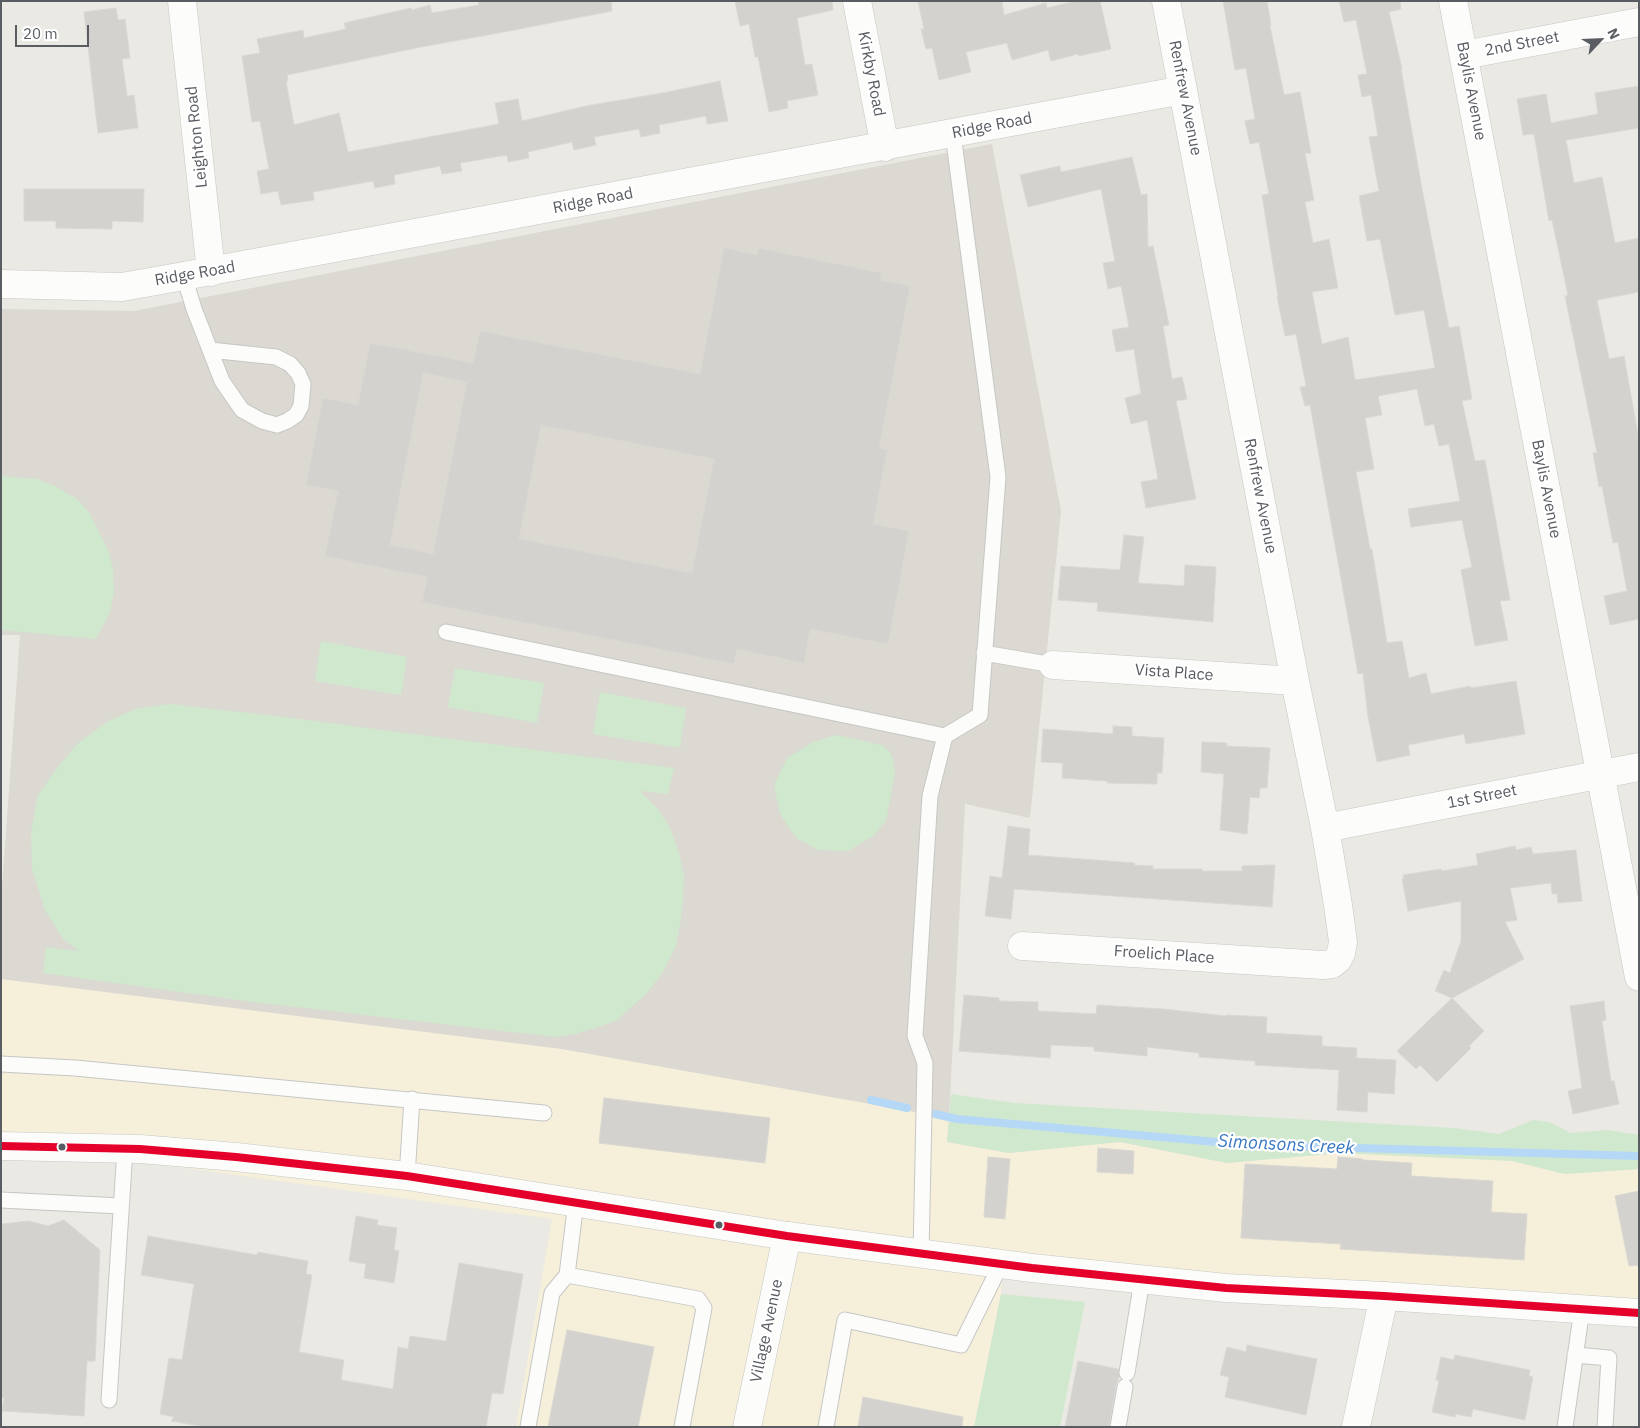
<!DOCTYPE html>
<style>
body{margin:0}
#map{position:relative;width:1640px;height:1428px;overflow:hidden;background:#eae9e3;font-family:"IBM Plex Sans",sans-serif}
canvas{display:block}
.frame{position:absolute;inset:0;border:2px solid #595d62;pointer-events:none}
.north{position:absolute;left:1575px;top:15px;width:50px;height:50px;-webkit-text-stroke:4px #fff;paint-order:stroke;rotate:65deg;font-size:14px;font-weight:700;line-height:20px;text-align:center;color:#595d62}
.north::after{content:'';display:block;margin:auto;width:18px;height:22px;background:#595d62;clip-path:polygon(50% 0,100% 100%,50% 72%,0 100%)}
.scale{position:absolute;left:15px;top:25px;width:74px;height:22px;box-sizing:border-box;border:2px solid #595d62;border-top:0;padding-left:6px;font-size:15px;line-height:18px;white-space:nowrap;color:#595d62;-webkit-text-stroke:4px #fff;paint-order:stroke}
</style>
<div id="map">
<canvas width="1640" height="1428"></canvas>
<div class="frame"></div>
<div class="north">N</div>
<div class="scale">20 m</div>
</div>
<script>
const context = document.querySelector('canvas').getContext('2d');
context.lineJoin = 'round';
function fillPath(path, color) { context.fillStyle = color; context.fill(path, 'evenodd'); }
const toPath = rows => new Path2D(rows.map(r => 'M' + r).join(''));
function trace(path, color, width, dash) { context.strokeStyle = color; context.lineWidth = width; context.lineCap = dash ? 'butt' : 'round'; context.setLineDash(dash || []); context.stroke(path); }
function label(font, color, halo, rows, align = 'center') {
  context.font = font + ' "IBM Plex Sans",sans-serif'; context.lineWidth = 4.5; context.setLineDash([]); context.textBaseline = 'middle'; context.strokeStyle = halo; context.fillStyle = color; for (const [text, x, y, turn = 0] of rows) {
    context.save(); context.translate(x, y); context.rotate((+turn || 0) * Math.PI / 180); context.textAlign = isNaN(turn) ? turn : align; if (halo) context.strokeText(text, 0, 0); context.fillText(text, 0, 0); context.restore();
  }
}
fillPath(toPath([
 [1,979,562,1049,949,1118,947,1142,1009,1153,1120,1142,1227,1163,1341,1153,1512,1161,1565,1174,1639,1169,1639,1306,1003,1267,1001,1294,974,1427,516,1427,552,1219,157,1164,1,1158]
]), '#f6f0da');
fillPath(toPath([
 [992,144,1061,511,1030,818,965,804,949,1118,562,1049,1,979,1,902,20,635,1,635,1,309,134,311]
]), '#dbd9d1');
fillPath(toPath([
 [1,476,37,479,55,486,76,498,89,512,109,552,113,570,114,592,110,612,96,639,1,630],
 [321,641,407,657,401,695,315,681],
 [455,668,544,683,537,723,448,707],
 [600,692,686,708,680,748,593,734],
 [169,704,276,716,674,768,668,794,640,791,657,808,670,828,679,853,684,876,682,912,676,946,663,972,647,993,616,1021,576,1034,554,1037,253,1002,43,973,46,947,79,951,63,939,45,910,32,868,31,832,38,795,57,768,78,743,110,720,136,709],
 [836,735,882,745,890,752,893,760,895,772,886,821,873,836,848,851,818,850,796,838,780,814,774,785,787,758,813,742],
 [951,1094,1014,1103,1454,1128,1499,1134,1533,1120,1549,1122,1571,1133,1609,1130,1639,1135,1639,1169,1565,1174,1512,1161,1341,1153,1227,1163,1120,1142,1009,1153,947,1142],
 [1001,1294,1085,1302,1060,1427,974,1427]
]), '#d0e8ce');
trace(toPath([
 [871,1100,907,1108],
 [935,1114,957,1119,1250,1145,1639,1156]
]), '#b5d8f7', 8);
const building = toPath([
 [478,1,611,1,612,11,504,32,421,47,287,75,288,81,286,82,294,125,339,113,348,152,499,124,495,103,518,99,522,121,586,106,668,92,720,81,728,121,707,124,706,116,659,125,660,133,641,137,639,129,594,137,596,145,574,150,572,142,528,152,529,158,508,162,507,155,460,163,462,171,442,174,440,166,394,175,395,184,375,188,373,181,313,192,314,200,281,205,278,191,261,194,257,171,269,169,260,121,252,122,242,56,260,53,257,39,303,30,304,38,346,29,344,23,411,8,412,10,430,5,432,13,479,5,478,1],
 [735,1,832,1,833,10,797,18,805,65,812,64,818,95,787,101,788,108,769,112,758,57,755,57,749,24,740,26,735,1],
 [918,1,1002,1,1004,15,1046,3,1047,8,1076,1,1100,1,1111,49,1079,56,1078,54,1051,61,1048,50,1012,60,1007,43,966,52,971,72,939,80,932,48,926,49,921,29,924,29,918,1],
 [1223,1,1267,1,1271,25,1270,26,1284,95,1300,92,1311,153,1305,153,1314,200,1305,202,1313,243,1329,239,1338,288,1312,292,1322,344,1348,337,1355,380,1435,368,1424,310,1395,315,1380,239,1367,241,1359,196,1379,191,1369,137,1378,136,1371,95,1362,97,1358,75,1367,74,1356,20,1344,22,1339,1,1400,1,1401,9,1389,12,1402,69,1401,69,1422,189,1449,328,1459,326,1472,399,1462,401,1475,461,1485,460,1510,600,1500,601,1508,640,1475,646,1461,570,1472,567,1462,520,1411,527,1408,509,1460,501,1449,444,1439,446,1434,424,1425,426,1417,389,1378,396,1382,415,1365,418,1374,469,1356,472,1370,549,1372,549,1387,643,1402,641,1409,678,1426,673,1431,694,1470,686,1471,688,1516,681,1525,734,1466,744,1464,734,1408,745,1410,755,1377,762,1368,717,1363,673,1358,674,1310,405,1305,406,1300,387,1306,386,1296,334,1285,336,1277,296,1278,296,1262,195,1269,194,1259,142,1250,144,1245,121,1255,119,1246,68,1235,70,1223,1],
 [116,8,118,20,125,19,130,58,122,59,127,96,134,95,138,128,98,133,84,12,116,8],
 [1639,86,1639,128,1566,140,1574,183,1602,177,1615,243,1639,238,1639,292,1597,300,1609,359,1624,356,1639,440,1639,619,1610,625,1604,596,1627,591,1618,542,1613,543,1602,486,1599,487,1593,453,1597,453,1565,296,1568,295,1552,220,1549,221,1534,134,1523,135,1517,99,1546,94,1551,123,1598,114,1595,93,1639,86],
 [1132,157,1141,195,1147,194,1148,247,1153,246,1169,325,1163,326,1172,379,1182,377,1187,399,1176,401,1196,499,1146,508,1141,482,1158,479,1147,420,1131,424,1125,398,1141,394,1134,349,1116,352,1112,330,1129,327,1121,286,1108,289,1103,263,1115,261,1101,189,1028,207,1020,175,1060,166,1061,172,1132,157],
 [24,189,144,189,143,222,112,221,112,229,56,228,56,221,24,221,24,189],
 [724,248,757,255,758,248,882,273,880,280,910,286,879,448,887,450,873,524,909,531,888,644,810,629,804,663,737,649,734,664,422,602,428,577,325,556,338,491,306,485,323,398,358,405,370,343,473,363,480,331,700,374,724,248],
 [423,373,467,382,433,554,390,545,423,373],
 [541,425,714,459,692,573,519,539,541,425],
 [1124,535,1144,537,1138,583,1184,586,1185,565,1216,567,1213,622,1097,611,1098,603,1058,600,1061,566,1120,570,1124,535],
 [1113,726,1132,727,1132,736,1164,738,1162,773,1157,773,1157,784,1107,783,1107,781,1062,778,1063,763,1041,762,1043,729,1113,734,1113,726],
 [1202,742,1227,743,1227,746,1270,748,1267,788,1260,788,1259,798,1250,797,1247,834,1220,830,1224,774,1201,772,1202,742],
 [1008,826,1030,829,1028,855,1135,863,1134,865,1153,866,1153,869,1202,869,1202,871,1242,871,1242,866,1275,865,1272,907,1014,889,1011,919,985,916,990,876,1002,878,1008,826],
 [1515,846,1516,850,1531,847,1533,854,1576,850,1582,901,1558,903,1557,894,1552,894,1551,883,1510,888,1517,920,1505,922,1524,959,1452,998,1435,991,1444,970,1450,973,1461,941,1461,901,1408,911,1402,879,1404,879,1403,875,1441,869,1442,871,1478,865,1476,854,1515,846],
 [964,995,999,998,999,1001,1038,1002,1038,1011,1096,1014,1097,1005,1163,1009,1226,1016,1227,1015,1267,1017,1266,1033,1322,1036,1322,1046,1357,1048,1356,1058,1396,1060,1394,1094,1368,1092,1367,1112,1337,1110,1339,1070,1255,1065,1255,1061,1199,1057,1199,1053,1147,1047,1147,1056,1094,1051,1094,1047,1051,1045,1050,1058,959,1051,964,995],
 [1452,998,1484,1031,1469,1046,1471,1048,1437,1082,1420,1065,1416,1069,1397,1051,1452,998],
 [1604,1001,1606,1020,1602,1021,1611,1081,1614,1081,1619,1104,1573,1114,1568,1091,1582,1088,1570,1006,1604,1001],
 [604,1098,770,1118,765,1163,599,1143,604,1098],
 [1098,1148,1134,1151,1133,1174,1097,1172,1098,1148],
 [988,1157,1010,1159,1005,1219,984,1217,988,1157],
 [1338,1157,1363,1159,1363,1160,1412,1163,1411,1176,1493,1181,1491,1212,1527,1214,1524,1260,1340,1249,1341,1244,1241,1238,1245,1164,1337,1169,1338,1157],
 [1639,1191,1639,1265,1629,1266,1615,1196,1639,1191],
 [356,1216,378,1220,377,1225,397,1228,394,1250,399,1251,394,1283,364,1278,366,1264,349,1261,356,1216],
 [64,1220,100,1250,95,1361,87,1361,84,1416,2,1411,4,1398,1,1397,1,1224,29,1221,48,1226,64,1220],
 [148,1236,257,1255,258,1252,308,1261,306,1274,312,1275,299,1352,344,1360,341,1380,393,1389,398,1347,408,1349,410,1336,446,1341,459,1263,523,1274,503,1394,492,1393,486,1427,206,1427,171,1421,174,1417,160,1414,169,1358,182,1360,194,1284,141,1275,148,1236],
 [567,1330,654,1347,638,1427,548,1427,567,1330],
 [1247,1345,1317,1359,1306,1415,1225,1397,1229,1377,1220,1375,1227,1347,1246,1352,1247,1345],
 [1455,1355,1530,1370,1529,1376,1533,1377,1525,1420,1473,1409,1471,1417,1456,1414,1455,1417,1432,1412,1439,1381,1436,1380,1441,1357,1454,1360,1455,1355],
 [1078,1361,1118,1369,1119,1377,1116,1385,1109,1427,1065,1427,1078,1361],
 [863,1397,963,1417,962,1427,858,1427,863,1397]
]);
fillPath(building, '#d3d2ce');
trace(building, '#dad8d2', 1);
const service = toPath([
 [184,276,194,309,210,350,222,381,242,410,262,421,277,425,287,421,296,415,301,406,303,384,298,373,290,364,276,357,210,350],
 [446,632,945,736],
 [984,653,1053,665],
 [1,1064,75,1068,544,1113],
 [407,1176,412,1099],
 [1,1200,121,1206],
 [576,1202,567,1275,698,1299,704,1308,682,1427],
 [921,1254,925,1063,915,1036,930,796,945,736,980,715,998,477,953,134],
 [1575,1355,1609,1358,1605,1427],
 [1127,1373,1142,1280],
 [109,1400,125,1149],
 [528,1427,552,1293,567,1275],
 [826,1427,845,1320,961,1345,1001,1264],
 [1118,1427,1125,1387],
 [1565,1427,1582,1309]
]);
const minor = toPath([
 [182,1,211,272],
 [857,1,885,147],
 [1453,1,1639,977],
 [1464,55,1639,22],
 [1,284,122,287,184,276,1183,90],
 [1053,665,1295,681],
 [1325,828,1639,767],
 [1022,946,1323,965,1332,964,1338,959,1341,953,1343,942,1338,905,1325,828,1295,681,1166,1],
 [747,1427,787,1236],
 [1356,1427,1384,1296]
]);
const secondary = toPath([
 [1,1146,140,1149,236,1157,407,1176,787,1236,1032,1268,1226,1288,1384,1296,1639,1313]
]);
trace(service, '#c6c7c5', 17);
trace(minor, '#c6c7c5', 29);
trace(secondary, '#c6c7c5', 29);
trace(service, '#fcfcfb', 15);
trace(minor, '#fcfcfb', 28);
trace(secondary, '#fcfcfb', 28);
trace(toPath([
 [1,1146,140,1149,236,1157,407,1176,787,1236,1032,1268,1226,1288,1384,1296,1639,1313]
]), '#e4002b', 8);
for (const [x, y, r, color] of [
 [62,1147,4.5,"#595d62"],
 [719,1225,4.5,"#595d62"]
]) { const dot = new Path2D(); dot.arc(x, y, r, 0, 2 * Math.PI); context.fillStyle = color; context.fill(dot); trace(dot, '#fff', 2); }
label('16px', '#595d62', '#fff', [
 ["2nd Street",1522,44,-11],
 ["Kirkby Road",871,74,79],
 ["Baylis Avenue",1471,91,79],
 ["Renfrew Avenue",1185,98,79],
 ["Ridge Road",992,126,-11],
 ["Leighton Road",197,137,-96],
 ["Ridge Road",593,201,-11],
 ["Ridge Road",195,274,-10],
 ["Baylis Avenue",1546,489,79],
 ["Renfrew Avenue",1260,496,79],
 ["Vista Place",1174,673,4],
 ["1st Street",1482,797,-11],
 ["Froelich Place",1164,955,4],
 ["Village Avenue",767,1331,-78]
]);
label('italic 18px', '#3676c2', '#fff', [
 ["Simonsons Creek",1286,1145,3]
]);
</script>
